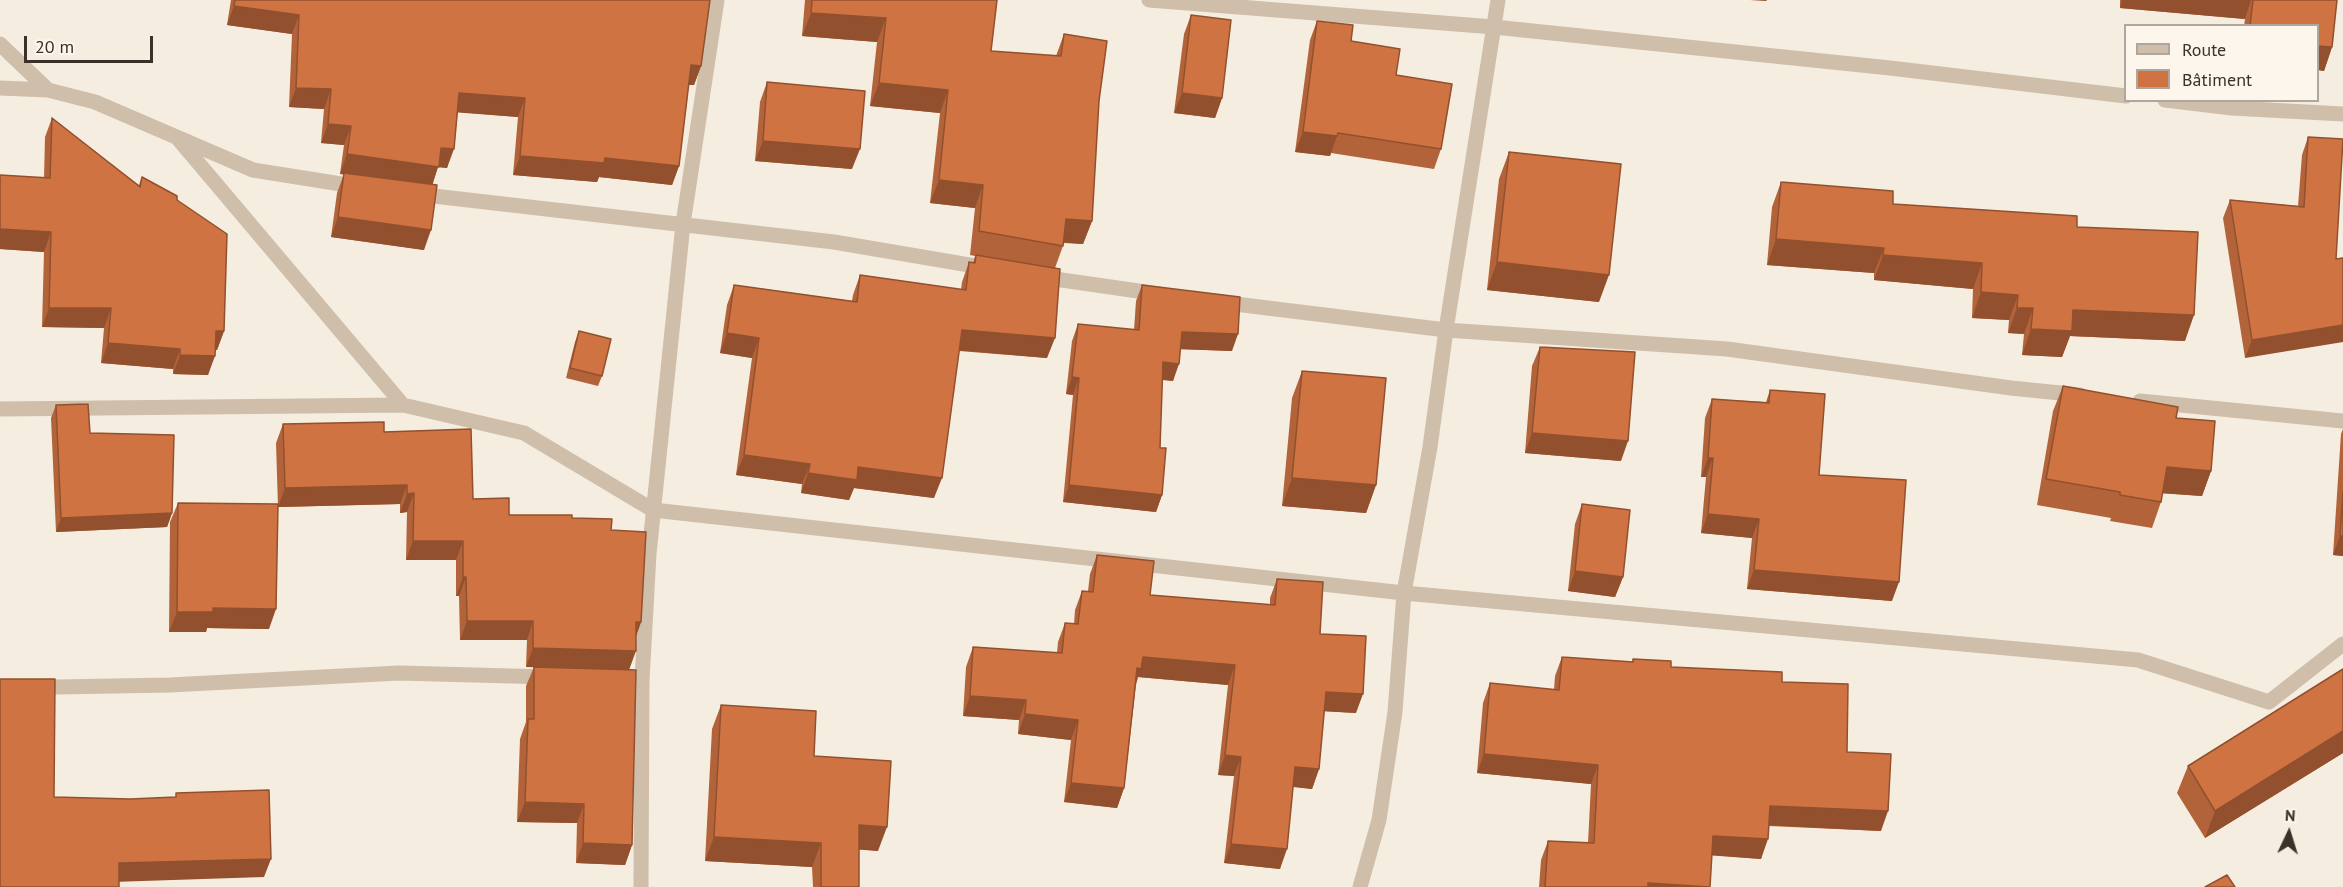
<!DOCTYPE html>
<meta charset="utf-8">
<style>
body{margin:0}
#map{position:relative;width:2343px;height:887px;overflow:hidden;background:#f5eddf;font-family:"PT Sans",sans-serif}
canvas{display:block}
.legend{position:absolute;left:2124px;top:24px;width:195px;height:78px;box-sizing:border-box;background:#fcf6ec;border:2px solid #afa79e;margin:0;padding:8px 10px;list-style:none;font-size:18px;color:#3b3129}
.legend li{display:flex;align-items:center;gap:12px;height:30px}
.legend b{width:30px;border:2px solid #afa79e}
.north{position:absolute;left:2259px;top:803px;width:60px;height:60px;-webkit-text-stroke:4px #fcf6ec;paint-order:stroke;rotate:4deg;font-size:16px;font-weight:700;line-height:24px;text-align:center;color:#3b3129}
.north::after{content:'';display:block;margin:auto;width:21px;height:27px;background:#3b3129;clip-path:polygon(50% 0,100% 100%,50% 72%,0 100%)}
.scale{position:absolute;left:24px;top:36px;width:129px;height:27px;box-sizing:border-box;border:3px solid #3b3129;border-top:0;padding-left:8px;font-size:18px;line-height:21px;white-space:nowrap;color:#3b3129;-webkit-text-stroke:4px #fcf6ec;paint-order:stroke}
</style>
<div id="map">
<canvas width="2343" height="887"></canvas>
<ul class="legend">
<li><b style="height:8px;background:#cfbea9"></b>Route</li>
<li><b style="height:16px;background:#d07342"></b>Bâtiment</li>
</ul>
<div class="north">N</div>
<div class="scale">20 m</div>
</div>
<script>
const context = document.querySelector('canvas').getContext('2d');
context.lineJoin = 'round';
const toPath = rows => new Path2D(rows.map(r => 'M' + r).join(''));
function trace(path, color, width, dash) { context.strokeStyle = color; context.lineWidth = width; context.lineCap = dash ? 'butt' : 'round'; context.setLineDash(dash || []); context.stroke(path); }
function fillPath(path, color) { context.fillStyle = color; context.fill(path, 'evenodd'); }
trace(toPath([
 [1149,0,1494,27,1890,68,2126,96],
 [0,44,48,90,95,102,253,170,360,187],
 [0,88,48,90],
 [2165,100,2232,108,2343,114],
 [179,140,403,405,524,433,653,510,1404,593,2138,660,2269,702,2343,644],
 [416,194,834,242,987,268],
 [1041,277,1159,294],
 [1219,302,1446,330,1727,349,2011,388,2080,395],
 [2140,401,2343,421],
 [0,409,403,405],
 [0,688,170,685,399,673,549,677],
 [641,887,642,680,649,554,683,224,717,0],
 [1360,887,1379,820,1395,712,1404,593,1430,447,1446,330,1498,0]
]), '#cfbea9', 15);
fillPath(toPath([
 [231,0,710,0,701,66,694,85,689,85,679,166,672,185,599,177,597,182,513,175,518,117,458,112,447,168,438,167,432,185,424,250,331,237,337,193,344,174,340,174,344,145,321,143,324,109,289,107,292,34,227,25],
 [805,0,997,0,991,51,1056,56,1064,34,1099,101,1092,221,1083,244,1064,243,1055,268,1047,358,959,351,934,498,854,488,849,500,801,493,802,484,736,475,752,358,720,353,727,305,734,285,852,301,853,295,860,275,961,290,962,282,969,262,973,263,975,256,970,255,975,208,930,203,940,113,870,106,877,42,802,36],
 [2120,0,2337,0,2332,47,2324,71,2318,70,2318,26,2244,26,2245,19,2120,8],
 [1191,15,1222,98,1215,118,1174,113,1184,34],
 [1317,21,1351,41,1396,75,1441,149,1434,169,1331,153,1330,156,1295,152,1310,40],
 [767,82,852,169,755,161,760,102],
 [52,118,139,185,142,177,177,200,224,331,217,350,215,350,208,375,173,374,173,369,101,363,104,328,42,327,44,252,0,249,0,175,44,178,45,137],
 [2308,137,2336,259,2245,358,2223,218,2230,200,2298,206,2302,155],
 [1509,152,1599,302,1487,290,1499,179],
 [1781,182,1893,204,2077,227,2185,341,2070,336,2062,357,2022,355,2024,334,2008,333,2009,320,1972,318,1973,289,1874,280,1874,273,1767,265,1772,207],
 [1142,285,1232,351,1180,349,1173,381,1162,380,1160,448,1162,495,1156,512,1063,502,1073,395,1066,394,1072,341,1078,324,1134,330,1136,301],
 [579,331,602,376,598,386,566,378,575,342],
 [1540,347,1621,461,1525,453,1532,366],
 [1302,371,1376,485,1366,513,1282,506,1292,398],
 [2063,386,2176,418,2211,471,2202,496,2162,493,2161,502,2152,528,2110,521,2111,518,2037,505,2053,411],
 [1770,390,1819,475,1892,601,1747,589,1752,538,1701,533,1706,477,1701,477,1705,418,1712,399,1766,402],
 [56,405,90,433,172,513,167,527,56,532,51,418],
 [283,424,384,432,473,499,509,515,572,518,611,530,641,622,636,637,629,669,632,845,625,865,576,863,577,823,517,822,520,739,526,722,526,686,534,667,526,667,527,640,460,640,459,596,456,596,456,560,406,560,407,512,400,513,400,504,278,507,276,443],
 [2343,429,2343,556,2333,555,2341,434],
 [178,503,269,629,207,628,206,632,169,632,170,522],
 [1582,504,1623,577,1615,597,1568,591,1575,524],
 [1097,555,1150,595,1270,605,1270,598,1277,579,1320,634,1356,713,1324,711,1319,769,1312,789,1293,787,1280,869,1224,863,1234,776,1218,775,1228,685,1138,677,1136,685,1124,788,1117,808,1064,802,1071,740,1018,734,1019,720,963,716,966,667,973,647,1057,653,1058,642,1065,623,1074,624,1075,610,1082,591,1088,591,1090,574],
 [1562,657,1632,662,1633,659,1671,667,1782,682,1847,752,1881,831,1769,826,1761,859,1712,855,1710,887,1539,887,1541,860,1548,841,1588,843,1591,784,1477,773,1483,703,1490,683,1554,690,1555,676],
 [2343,669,2343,753,2205,838,2177,793,2188,766],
 [721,705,814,756,878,851,859,849,859,887,813,887,812,867,705,861,712,729]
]), '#b36339');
fillPath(toPath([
 [1750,0,1767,0,1766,1],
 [2122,0,2251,0,2245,19,2120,8],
 [234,6,299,15,292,34,227,25],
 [811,13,886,18,877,42,802,36],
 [2318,46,2332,47,2324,71,2318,70],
 [691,65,701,66,694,85,684,85],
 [879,83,948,90,940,113,870,106],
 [296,88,331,89,324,109,289,107],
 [459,93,525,98,518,117,452,112],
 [1182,93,1222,98,1215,118,1174,113],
 [328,124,351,126,344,145,321,143],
 [1303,132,1337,136,1330,156,1295,152],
 [763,141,860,149,852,169,755,161],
 [441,148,454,149,447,168,438,167,432,186,340,174,347,154],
 [520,156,605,158,679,166,672,185,599,177,597,182,513,175],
 [939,180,983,185,975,208,930,203],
 [338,217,431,230,424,250,331,237],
 [1066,219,1092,221,1083,244,1057,242],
 [0,229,51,232,44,252,0,249],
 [1776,239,1884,248,1874,273,1767,265],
 [1883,255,1982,263,1973,289,1874,280],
 [1497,262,1609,275,1599,302,1487,290],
 [1981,292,2018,295,2009,320,1972,318],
 [49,308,111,308,104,328,42,327],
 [2017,308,2033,308,2024,334,2008,333],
 [2073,310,2194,315,2185,341,2070,336,2062,357,2022,355,2031,329],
 [2343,325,2343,342,2245,358,2252,340],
 [962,330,1055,338,1047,358,955,350],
 [216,331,224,331,217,350,209,350],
 [1182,332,1238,334,1232,351,1175,349],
 [727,333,759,338,752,358,720,353],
 [108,343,180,349,173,369,101,363],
 [180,355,215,356,208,375,173,374],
 [1163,362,1179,364,1173,381,1157,379],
 [1072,377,1079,378,1073,395,1066,394],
 [1532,433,1628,441,1621,461,1525,453],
 [744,455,810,464,802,484,736,475],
 [1708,458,1713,458,1706,477,1701,477],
 [858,467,942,478,934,498,854,488,849,500,801,493,808,473],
 [2167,467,2211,471,2202,496,2158,493],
 [1292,478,1376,485,1366,513,1282,506],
 [407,485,400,504,278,507,285,488],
 [1069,485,1162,495,1156,512,1063,502],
 [414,493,407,512,400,513,407,494],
 [172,513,167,527,56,532,61,518],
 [1708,514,1759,519,1752,538,1701,533],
 [2340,536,2343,536,2343,556,2333,555],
 [413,541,463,541,456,560,406,560],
 [1754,570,1899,582,1892,601,1747,589],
 [1575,571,1623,577,1615,597,1568,591],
 [463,577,466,577,459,596,456,596],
 [213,608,276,609,269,629,207,628,206,632,169,632,177,612],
 [467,621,533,621,527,640,460,640],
 [636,622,641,622,634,641],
 [533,648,636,651,629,670,526,667],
 [1143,657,1235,665,1228,685,1138,677,1134,688,1137,668],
 [1326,692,1363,694,1356,713,1319,711],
 [970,696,1026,700,1019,720,963,716],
 [1025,714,1078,720,1071,740,1018,734],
 [2343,731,2343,753,2205,838,2215,811],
 [1484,754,1598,765,1591,784,1477,773],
 [1225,755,1241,757,1234,776,1218,775],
 [1295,767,1319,769,1312,789,1288,786],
 [1071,783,1124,788,1117,808,1064,802],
 [525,802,584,804,577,823,517,822],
 [1770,806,1888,811,1881,831,1763,825],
 [859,825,887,827,878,851,851,849],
 [1713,836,1768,839,1761,859,1706,855],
 [714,837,821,843,812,867,705,861],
 [583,843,632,845,625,865,576,863],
 [1231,844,1287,849,1280,869,1224,863],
 [271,859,264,877,112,882,119,863],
 [1648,883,1700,887,1647,887]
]), '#92502e');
const building = toPath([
 [235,0,710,0,701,66,691,65,679,166,605,158,604,163,520,156,525,98,459,93,454,149,441,148,439,167,347,154,351,126,328,124,331,89,296,88,299,15,234,6,235,0],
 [812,0,997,0,991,51,1061,56,1064,34,1107,41,1099,101,1092,221,1066,219,1063,246,979,231,983,185,939,180,948,90,879,83,886,18,811,13,812,0],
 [2253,0,2337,0,2332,47,2318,46,2318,26,2250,26,2253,0],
 [1191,15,1231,20,1222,98,1182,93,1191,15],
 [1317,21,1353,25,1351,41,1400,49,1396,75,1452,84,1441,149,1338,133,1337,136,1303,132,1317,21],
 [767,82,865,91,860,149,763,141,767,82],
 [52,118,140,187,142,177,177,196,177,200,227,234,224,331,216,331,215,356,180,355,180,349,108,343,111,308,49,308,51,232,0,229,0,175,50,178,52,118],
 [2308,137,2343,139,2336,259,2343,258,2343,325,2252,340,2230,200,2304,207,2308,137],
 [1509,152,1621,164,1609,275,1497,262,1509,152],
 [344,173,437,185,431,230,338,217,344,173],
 [1781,182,1893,191,1893,204,2077,216,2077,227,2198,232,2194,315,2073,310,2072,331,2031,329,2033,308,2017,308,2018,295,1981,292,1982,263,1883,255,1884,248,1776,239,1781,182],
 [976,255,1060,269,1055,338,962,330,942,478,858,467,857,480,808,473,810,464,744,455,759,338,727,333,734,285,857,302,860,275,966,290,969,262,975,263,976,255],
 [1142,285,1240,297,1238,334,1182,332,1179,364,1163,362,1160,448,1166,448,1162,495,1069,485,1079,378,1072,377,1078,324,1139,330,1142,285],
 [579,331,611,339,602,376,570,368,579,331],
 [1540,347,1635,352,1628,441,1532,433,1540,347],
 [1302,371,1386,378,1376,485,1292,478,1302,371],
 [2063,386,2178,407,2176,418,2215,421,2211,471,2167,467,2161,502,2120,495,2120,492,2046,479,2063,386],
 [1770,390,1825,394,1819,475,1906,480,1899,582,1754,570,1759,519,1708,514,1713,458,1708,458,1712,399,1769,403,1770,390],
 [88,404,90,433,174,435,172,513,61,518,56,405,88,404],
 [384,422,384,432,471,429,473,499,509,498,509,515,572,515,572,518,612,519,611,530,646,532,641,622,636,622,636,651,533,648,533,621,467,621,466,577,463,577,463,541,413,541,414,493,407,494,407,485,285,488,283,424,384,422],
 [2343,492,2343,536,2340,536,2343,492],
 [178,503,278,504,276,609,213,608,213,612,177,612,178,503],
 [1582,504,1630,510,1623,577,1575,571,1582,504],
 [1097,555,1154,561,1150,595,1275,605,1277,579,1323,582,1320,634,1366,636,1363,694,1326,692,1319,769,1295,767,1287,849,1231,844,1241,757,1225,755,1235,665,1143,657,1141,669,1137,668,1124,788,1071,783,1078,720,1025,714,1026,700,970,696,973,647,1062,653,1065,623,1078,624,1082,591,1093,592,1097,555],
 [1562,657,1633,662,1633,659,1671,661,1671,667,1782,672,1782,682,1848,684,1847,752,1891,754,1888,811,1770,806,1768,839,1713,836,1710,887,1648,883,1648,887,1545,887,1548,841,1594,843,1598,765,1484,754,1490,683,1559,690,1562,657],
 [534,667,636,670,632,845,583,843,584,804,525,802,528,719,534,719,534,667],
 [2343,669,2343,731,2215,811,2188,766,2343,669],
 [0,679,55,679,54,797,130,799,176,797,176,793,269,790,271,859,119,863,119,887,0,887,0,679],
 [721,705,816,711,814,756,891,761,887,827,859,825,859,887,821,887,821,843,714,837,721,705],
 [2227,875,2235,887,2205,887,2227,875]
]);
fillPath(building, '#d07342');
trace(building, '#92502e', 1.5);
</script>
